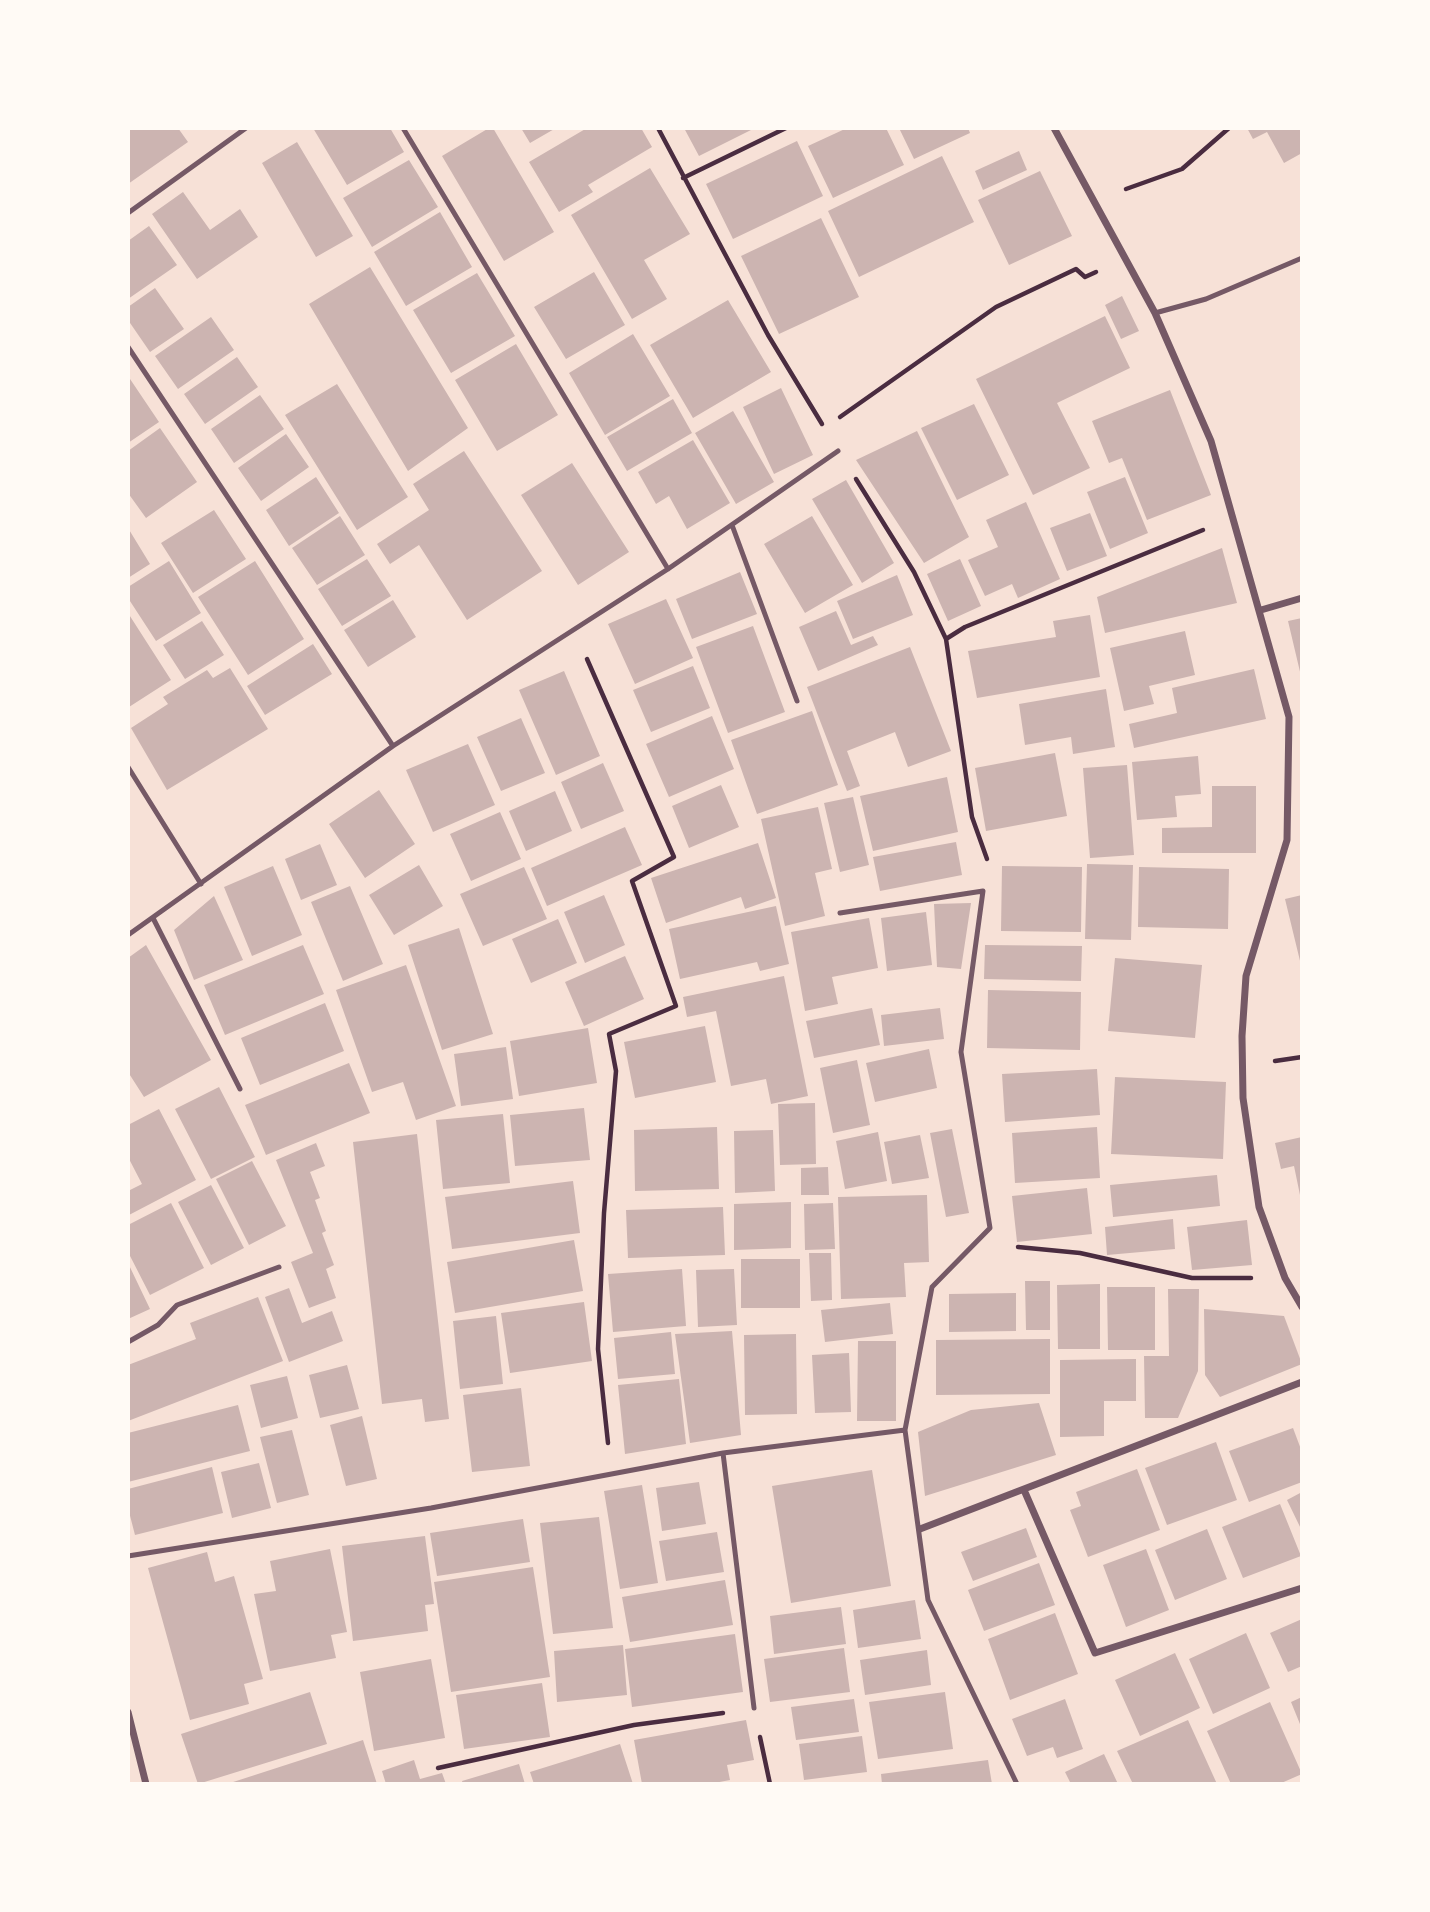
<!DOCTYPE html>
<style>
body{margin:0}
#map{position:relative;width:1430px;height:1912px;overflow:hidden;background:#f7e1d7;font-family:"IBM Plex Serif",serif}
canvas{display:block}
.frame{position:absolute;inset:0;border:130px solid #fffaf5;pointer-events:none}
</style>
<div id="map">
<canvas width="1430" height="1912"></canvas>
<div class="frame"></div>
</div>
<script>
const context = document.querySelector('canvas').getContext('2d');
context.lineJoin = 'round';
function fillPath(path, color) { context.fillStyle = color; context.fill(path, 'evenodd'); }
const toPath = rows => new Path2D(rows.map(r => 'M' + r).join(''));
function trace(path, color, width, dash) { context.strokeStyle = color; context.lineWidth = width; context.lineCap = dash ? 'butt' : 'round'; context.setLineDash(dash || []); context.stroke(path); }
fillPath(toPath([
 [128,128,178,128,188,142,128,184],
 [313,128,390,128,404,152,347,185],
 [489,128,493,128,554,232,504,261,442,156],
 [521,128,556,128,530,143],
 [587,128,641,128,652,147,588,185,593,192,559,212,529,162],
 [684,128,755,128,699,156],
 [847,128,886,128,904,165,833,198,808,146],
 [899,128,968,128,970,133,914,159],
 [1247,128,1302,128,1302,153,1284,163,1267,132,1253,139],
 [797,141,823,196,733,239,706,184],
 [297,142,353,236,316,257,262,163],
 [1019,151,1027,170,983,190,975,171],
 [942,156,974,222,859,277,828,211],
 [409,160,438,207,372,247,343,198],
 [650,168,690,234,644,260,667,299,632,319,571,215],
 [1040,171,1072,236,1009,265,978,200],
 [183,192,210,230,240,209,258,237,197,279,152,214],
 [440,212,472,267,406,306,374,252],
 [821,218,859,297,779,334,741,256],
 [149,226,177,265,128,299,128,241],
 [370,267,468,428,408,471,309,304],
 [594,272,625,325,566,359,534,307],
 [477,273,515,336,451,373,413,310],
 [155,288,184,329,150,352,128,320,128,307],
 [1122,296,1139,331,1121,339,1105,305],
 [728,300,771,372,693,418,650,345],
 [1105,316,1130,368,1057,403,1090,468,1033,495,976,379],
 [211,317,234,350,178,389,155,356],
 [633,334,670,396,605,435,569,373],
 [516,344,558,415,497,451,455,380],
 [237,357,258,387,205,424,184,394],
 [128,376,159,422,128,443],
 [337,384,408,497,357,530,285,415],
 [781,388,813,455,774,474,743,407],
 [1170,390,1211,495,1147,520,1122,458,1109,463,1092,421],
 [260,395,284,429,234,463,211,429],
 [673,399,692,433,627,471,607,437],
 [974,404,1009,475,957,500,921,428],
 [733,411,774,482,736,504,695,433],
 [160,428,197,482,146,518,128,493,128,451],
 [917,431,969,537,924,563,856,460],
 [286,434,309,467,261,501,238,468],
 [693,440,730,503,687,529,669,496,656,504,638,472],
 [464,451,542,571,467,620,419,545,390,564,377,544,429,510,413,484],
 [572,463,629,552,578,585,521,495],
 [316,477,339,513,289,546,266,510],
 [1125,477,1148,533,1110,549,1087,492],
 [846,480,894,563,862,583,812,499],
 [1026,502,1060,579,1018,598,1012,584,985,596,968,560,998,547,986,520],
 [214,510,246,559,193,593,161,543],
 [1090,513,1107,556,1067,571,1050,528],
 [340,516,365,555,317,585,292,548],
 [812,516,853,585,805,613,764,544],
 [128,528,150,564,128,578],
 [1222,548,1237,603,1105,633,1097,597],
 [367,559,391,596,342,626,318,589],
 [960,559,981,606,948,621,927,574],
 [169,561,201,613,156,641,128,598,128,587],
 [255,561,304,639,248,675,198,597],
 [740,572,757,614,692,639,676,599],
 [897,575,913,615,853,639,837,601],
 [666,599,693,658,635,684,608,624],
 [393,600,416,637,368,667,344,630],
 [836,611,851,645,873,636,878,645,818,671,799,627],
 [128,613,171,680,129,707,128,705],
 [1090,615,1100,677,977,698,968,651,1056,637,1053,621],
 [1302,618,1302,676,1301,676,1288,621],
 [202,621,224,655,185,679,163,645],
 [753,626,785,712,728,733,696,647],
 [1185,631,1195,675,1149,686,1154,704,1124,711,1110,648],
 [313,644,332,674,265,715,247,686],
 [910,647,951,751,908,767,895,732,847,751,860,786,847,791,807,687],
 [693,666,710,708,651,732,633,690],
 [230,668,268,729,167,790,131,728,168,704,163,697,207,670,213,678],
 [1254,669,1266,719,1134,748,1129,724,1177,713,1172,688],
 [564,671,600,756,556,775,519,690],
 [1106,689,1115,747,1073,754,1071,737,1025,745,1019,704],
 [812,711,838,785,757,814,731,740],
 [712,716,734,769,669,797,646,744],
 [521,718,545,773,501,791,477,737],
 [468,744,495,805,433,832,406,770],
 [1055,753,1067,816,986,831,975,768],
 [1198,756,1201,794,1175,796,1177,817,1137,820,1132,762],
 [603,763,624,811,581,829,561,782],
 [1127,765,1134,855,1090,858,1083,768],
 [947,777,958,832,873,851,860,796],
 [721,785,739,827,689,848,672,806],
 [1212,786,1256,786,1256,853,1162,853,1162,828,1212,827],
 [379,790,415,844,365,878,329,824],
 [555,791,572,831,526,851,509,811],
 [853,797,869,865,840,872,824,803],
 [818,807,832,869,815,873,825,916,785,926,761,819],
 [500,812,521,859,471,881,450,834],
 [625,827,642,865,547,906,531,868],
 [956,842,962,875,880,891,873,857],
 [758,843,776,898,745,909,741,897,666,923,651,878],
 [320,844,337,885,301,900,285,859],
 [1087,864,1133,865,1131,940,1085,939],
 [419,865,443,906,394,935,369,895],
 [273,866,302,935,252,956,224,887],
 [1002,866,1082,867,1081,932,1001,931],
 [524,867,547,919,483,946,460,894],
 [1139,867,1229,869,1228,929,1138,927],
 [350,886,383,964,343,981,311,902],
 [604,895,625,945,585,963,564,912],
 [1302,895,1302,965,1301,965,1285,899],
 [214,896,243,960,194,980,174,930],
 [971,903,961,969,937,967,934,904],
 [776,906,789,964,760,971,757,962,680,979,669,929],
 [926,912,932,965,887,971,881,918],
 [869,918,878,968,832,977,838,1004,805,1011,791,932],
 [558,919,577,963,531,983,512,939],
 [459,928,493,1034,442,1050,408,945],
 [146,945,211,1060,144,1097,128,1072,128,958],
 [303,945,324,994,225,1035,204,985],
 [985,945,1082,946,1081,981,984,979],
 [625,956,644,999,584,1026,565,982],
 [1115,958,1202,965,1195,1038,1108,1031],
 [406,965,456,1106,416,1120,403,1082,372,1092,336,990],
 [784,976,808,1096,771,1104,766,1079,731,1086,716,1011,687,1017,683,997],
 [988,990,1081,992,1080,1050,987,1048],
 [325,1003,344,1051,260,1085,241,1038],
 [872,1008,880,1045,814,1058,806,1021],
 [940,1008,944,1039,884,1046,881,1015],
 [705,1026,716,1082,635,1098,624,1042],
 [588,1028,597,1083,519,1096,510,1041],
 [506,1047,513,1099,461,1106,454,1054],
 [929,1049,937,1088,875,1102,866,1063],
 [857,1060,870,1125,833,1133,820,1068],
 [349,1063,370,1113,266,1155,245,1105],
 [1097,1069,1100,1115,1005,1122,1002,1074],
 [1115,1077,1226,1082,1223,1159,1111,1154],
 [219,1087,255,1157,211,1179,175,1109],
 [815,1103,816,1164,780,1165,778,1104],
 [584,1108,590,1160,515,1166,510,1115],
 [159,1109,196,1180,129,1215,128,1191,142,1184,128,1157,128,1125],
 [503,1114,510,1183,443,1189,436,1120],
 [717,1127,719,1189,635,1191,634,1130],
 [1097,1127,1100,1178,1015,1183,1012,1133],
 [952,1129,969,1213,946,1217,930,1133],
 [773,1130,775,1191,735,1193,734,1131],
 [878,1132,887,1181,845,1189,836,1141],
 [417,1134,449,1419,425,1422,422,1399,382,1404,353,1142],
 [920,1135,929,1178,892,1184,884,1142],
 [1302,1137,1302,1194,1300,1195,1294,1166,1281,1169,1275,1143],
 [316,1143,325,1166,310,1172,320,1198,315,1200,326,1231,322,1233,334,1265,326,1269,336,1298,309,1308,291,1262,313,1253,276,1160],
 [252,1161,286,1226,249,1245,216,1179],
 [828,1167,829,1195,801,1195,801,1168],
 [1217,1175,1220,1206,1113,1217,1110,1185],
 [573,1181,580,1233,452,1249,445,1197],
 [211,1185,244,1248,211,1265,178,1202],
 [1087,1188,1092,1234,1017,1242,1012,1196],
 [927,1195,929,1262,904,1263,906,1297,841,1299,838,1197],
 [791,1202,791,1248,734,1250,734,1204],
 [171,1203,204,1268,150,1295,128,1252,128,1225],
 [833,1203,835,1249,805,1250,804,1204],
 [723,1207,725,1255,628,1258,626,1210],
 [1173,1219,1175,1249,1107,1255,1105,1227],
 [1247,1220,1252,1265,1192,1270,1187,1227],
 [574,1240,583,1291,455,1313,447,1262],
 [809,1253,831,1253,832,1300,811,1301],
 [741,1259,800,1259,800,1308,741,1308],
 [128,1263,150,1309,128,1319],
 [682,1269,686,1326,613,1332,608,1274],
 [734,1269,737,1325,698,1327,696,1270],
 [1025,1281,1050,1281,1050,1330,1026,1330],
 [1100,1284,1100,1349,1058,1349,1057,1285],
 [1107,1287,1155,1287,1155,1350,1108,1350],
 [289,1288,302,1323,332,1311,343,1341,289,1362,265,1297],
 [1168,1289,1199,1289,1198,1371,1178,1418,1145,1418,1144,1356,1169,1356],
 [1016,1293,1016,1331,949,1332,949,1294],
 [258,1297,283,1361,128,1421,128,1365,196,1339,190,1323],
 [584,1302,592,1361,510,1373,501,1313],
 [890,1303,893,1334,825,1342,821,1310],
 [1204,1309,1284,1316,1302,1364,1220,1397,1205,1375],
 [496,1316,503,1384,460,1389,453,1321],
 [732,1331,741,1435,690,1443,675,1334],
 [671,1332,675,1374,618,1379,614,1338],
 [796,1334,797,1414,745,1415,744,1335],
 [1050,1339,1050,1394,936,1395,936,1340],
 [858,1341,896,1341,896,1421,857,1421],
 [849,1353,851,1412,815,1413,812,1355],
 [1136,1359,1136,1401,1104,1401,1104,1436,1060,1437,1060,1360],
 [347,1365,359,1409,320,1418,309,1375],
 [287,1376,298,1418,261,1428,250,1385],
 [679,1379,686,1444,625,1454,618,1385],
 [521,1388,530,1466,472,1472,463,1395],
 [1039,1403,1056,1455,925,1496,918,1432,971,1410],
 [238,1405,250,1451,128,1482,128,1433],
 [362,1416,377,1479,346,1486,330,1425],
 [1293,1428,1302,1452,1302,1482,1249,1502,1229,1451],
 [292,1430,309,1495,277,1503,260,1437],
 [1216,1442,1237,1500,1167,1525,1145,1468],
 [259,1463,271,1508,232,1518,221,1472],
 [212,1467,223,1513,135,1535,128,1508,128,1489],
 [1137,1469,1160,1530,1088,1557,1070,1510,1081,1506,1076,1492],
 [872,1470,891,1586,791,1603,772,1486],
 [699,1482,706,1524,662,1531,656,1488],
 [642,1485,658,1583,620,1589,604,1491],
 [1302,1492,1302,1531,1287,1500],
 [1280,1504,1301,1556,1243,1578,1222,1527],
 [599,1517,613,1628,553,1634,540,1523],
 [523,1519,530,1562,437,1576,430,1533],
 [1026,1528,1037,1557,973,1581,961,1552],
 [1207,1529,1227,1579,1175,1600,1155,1550],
 [717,1532,724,1572,666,1581,659,1541],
 [425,1536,434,1604,425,1605,428,1631,353,1641,342,1546],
 [330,1549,347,1632,331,1635,336,1658,270,1671,254,1594,276,1591,270,1561],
 [1146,1549,1169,1610,1126,1627,1103,1565],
 [207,1552,215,1582,234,1576,263,1679,244,1684,249,1704,190,1720,148,1568],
 [1039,1563,1055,1605,984,1631,968,1590],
 [533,1567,550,1677,451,1692,434,1582],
 [725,1580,733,1625,630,1642,622,1597],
 [915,1600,921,1639,858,1648,853,1610],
 [841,1607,846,1644,774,1654,770,1616],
 [1055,1613,1078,1674,1010,1700,988,1639],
 [1302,1619,1302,1666,1288,1672,1270,1633],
 [1246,1633,1270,1688,1213,1714,1189,1659],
 [735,1634,743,1692,632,1707,625,1649],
 [623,1645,627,1695,557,1702,554,1651],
 [844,1648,850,1692,770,1702,764,1659],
 [927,1650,931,1685,865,1695,860,1660],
 [1175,1653,1200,1708,1140,1736,1115,1680],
 [431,1659,445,1738,374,1751,360,1672],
 [542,1683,550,1737,464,1749,456,1695],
 [310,1692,327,1744,198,1784,181,1734],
 [945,1692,953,1749,878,1759,869,1702],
 [1302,1697,1302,1729,1291,1702],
 [854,1699,859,1732,796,1740,791,1707],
 [1065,1699,1083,1749,1057,1758,1053,1747,1027,1756,1012,1719],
 [1270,1702,1302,1774,1279,1784,1231,1784,1207,1731],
 [746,1720,754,1760,727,1765,730,1780,709,1784,642,1784,634,1740],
 [1188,1720,1217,1784,1133,1784,1117,1751],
 [862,1736,867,1772,804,1780,799,1744],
 [363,1740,377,1784,227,1784],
 [620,1744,633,1784,534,1784,530,1772],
 [1104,1754,1118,1784,1071,1784,1065,1772],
 [414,1760,420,1779,442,1773,446,1784,386,1784,382,1771],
 [988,1760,992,1784,882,1784,881,1774],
 [519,1764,525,1784,463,1784,462,1781]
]), '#ccb4b1');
trace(toPath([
 [658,128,768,335,822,424],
 [683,178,786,128],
 [1126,189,1182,169,1229,128],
 [840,417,996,307,1076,269,1085,277,1096,272],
 [856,479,914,572,946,639,972,817,987,859],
 [946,639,965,627,1203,530],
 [587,659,674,857,632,881,676,1006,609,1034,616,1071,604,1213,598,1349,608,1443],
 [1275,1061,1302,1057],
 [1018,1247,1080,1253,1192,1278,1251,1278],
 [760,1737,770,1784],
 [438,1768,634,1725,723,1713]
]), '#4a2c40', 4.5);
trace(toPath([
 [403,128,668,569],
 [128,213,246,128],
 [1155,313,1206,299,1302,258],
 [128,347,393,746],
 [732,525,797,701],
 [128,767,201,884],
 [840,913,983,891,961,1052,990,1228,932,1287,905,1430,928,1600,1017,1784],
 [153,918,240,1089],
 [128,935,393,746,668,569,838,451],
 [128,1342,158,1325,177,1305,279,1267],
 [723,1453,754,1708],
 [128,1556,431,1508,723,1453,905,1430]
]), '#755966', 5);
trace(toPath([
 [1054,128,1155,313,1211,441,1289,717,1287,840,1246,976,1242,1036,1243,1098,1259,1207,1285,1278,1302,1307],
 [1261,610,1302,598],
 [1024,1490,1095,1653,1302,1588],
 [920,1529,1302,1382],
 [128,1712,146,1784]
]), '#755966', 7);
</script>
